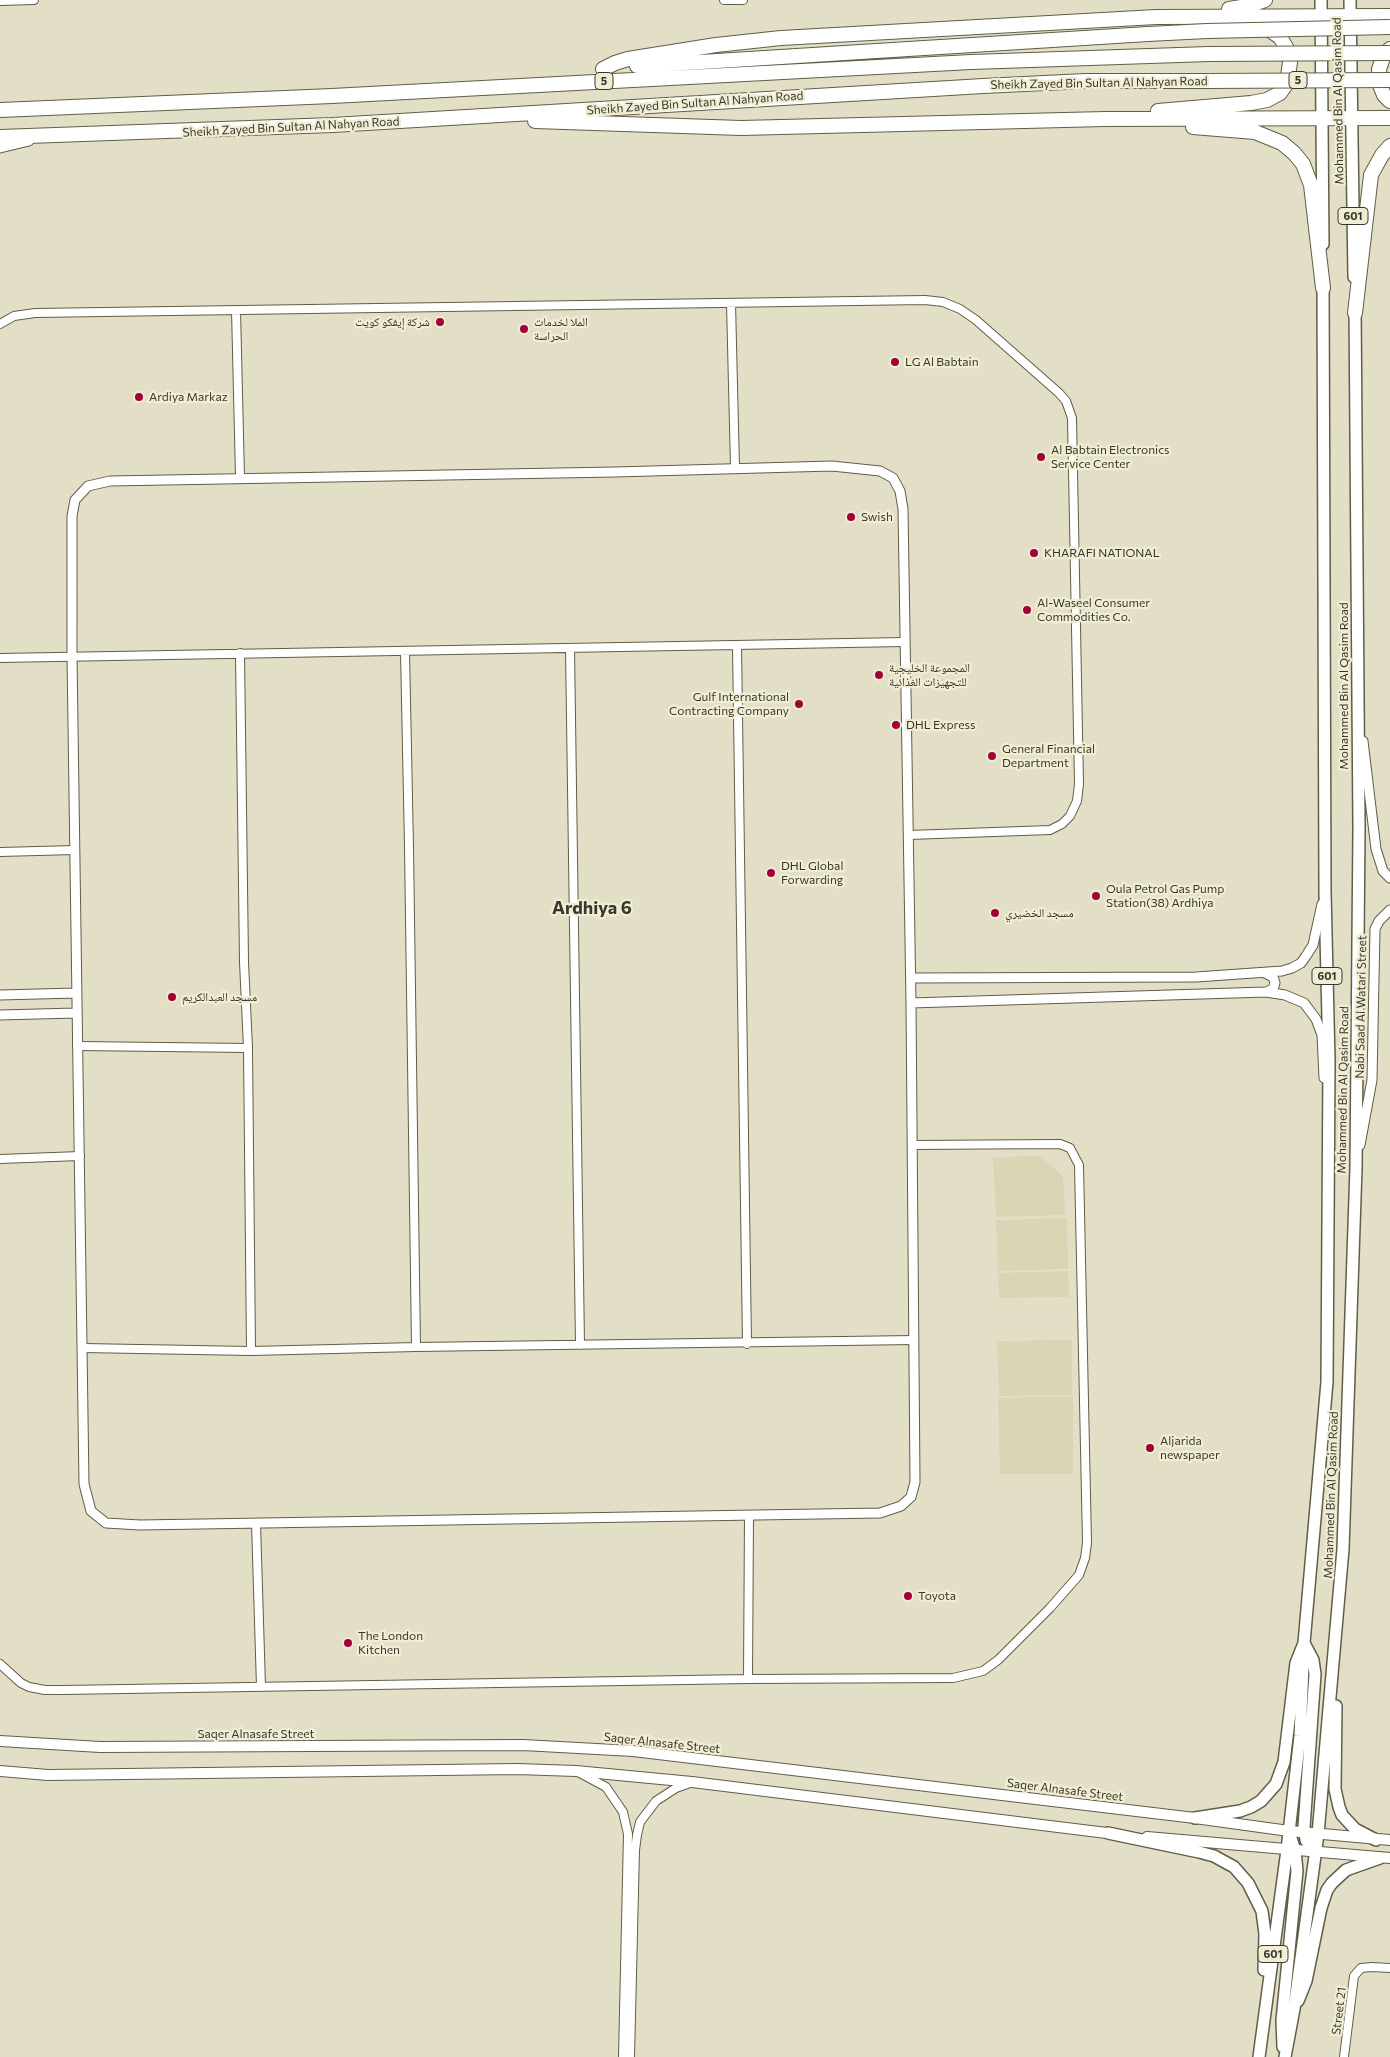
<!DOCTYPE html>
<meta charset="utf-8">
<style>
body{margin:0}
canvas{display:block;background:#e3dfc7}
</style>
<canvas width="1390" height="2057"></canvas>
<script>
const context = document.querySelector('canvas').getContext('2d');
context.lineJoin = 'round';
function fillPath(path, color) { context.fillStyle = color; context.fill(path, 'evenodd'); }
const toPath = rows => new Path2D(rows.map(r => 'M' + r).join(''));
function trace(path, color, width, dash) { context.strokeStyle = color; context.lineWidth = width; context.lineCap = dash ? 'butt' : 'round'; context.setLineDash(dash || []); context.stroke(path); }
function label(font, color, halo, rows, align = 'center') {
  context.font = font + ' Commissioner,"Noto Naskh Arabic",sans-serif'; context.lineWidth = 4.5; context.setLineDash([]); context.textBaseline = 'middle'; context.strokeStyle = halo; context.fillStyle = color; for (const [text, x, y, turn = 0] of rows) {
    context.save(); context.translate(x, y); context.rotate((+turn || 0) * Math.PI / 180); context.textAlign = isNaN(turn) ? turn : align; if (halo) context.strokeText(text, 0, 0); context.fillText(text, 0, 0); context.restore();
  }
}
fillPath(toPath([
 [1040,1156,1063,1176,1065,1215,996,1217,993,1157],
 [1067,1218,1068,1269,998,1271,996,1220],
 [1068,1271,1069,1297,999,1298,998,1273],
 [1072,1340,1072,1395,999,1396,997,1341],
 [1073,1396,1073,1474,1000,1474,998,1398]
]), '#dad5b5');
const minor = toPath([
 [724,0,743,0],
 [0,1,34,0],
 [731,303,735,468],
 [236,310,240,477],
 [0,324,14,316,35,313,925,300,943,302,960,309,976,320,1059,393,1066,401,1072,418,1079,784,1077,801,1070,816,1062,824,1050,830,909,835],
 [737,645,747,1344],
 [570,648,580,1345],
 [405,651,409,847,416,1347],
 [240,653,244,962,248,1048,251,1351],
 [0,658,904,642],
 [0,852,75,850],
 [77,1046,248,1048],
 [0,1159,80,1156],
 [83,1348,251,1351,416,1347,914,1340],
 [256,1523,261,1687],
 [0,1664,21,1683,29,1687,45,1690,63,1690,748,1679,953,1678,983,1671,998,1660,1050,1608,1079,1575,1085,1558,1087,1543,1079,1165,1070,1148,1060,1144,912,1145],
 [748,1679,749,1515],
 [580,1773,606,1787,623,1812,628,1834,623,2057],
 [630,2057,635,1850,637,1835,640,1822,656,1801,676,1788,690,1783],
 [1344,2057,1354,1976,1361,1968,1372,1967,1390,1968]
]);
const tertiary = toPath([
 [0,148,29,141],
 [832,466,880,471,893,478,900,491,903,509,911,1003,915,1482,911,1497,901,1506,880,1513,140,1525,106,1523,91,1511,84,1484,72,656,72,516,75,500,88,486,110,481,615,472,832,466],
 [1363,741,1376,849,1383,871,1390,878],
 [1265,973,1273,977,1275,983,1273,989,1266,992],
 [911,978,1196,977,1282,971,1292,968,1301,963,1306,956,1313,945,1322,904],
 [0,995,76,993],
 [911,1003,1266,992,1285,995,1304,1003,1316,1019,1322,1035,1324,1078],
 [0,1015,76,1013],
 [1360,1145,1372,1080,1375,929,1379,921,1390,910]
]);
const secondary = toPath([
 [0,1741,100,1747,523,1745,633,1751,1195,1818,1289,1831,1390,1840],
 [0,1771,48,1775,517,1769,576,1771,692,1782,1115,1834],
 [1147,1837,1390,1858]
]);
const primary = toPath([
 [1321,0,1323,244],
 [1350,0,1354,277],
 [1336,1706,1335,1789,1339,1807,1342,1815,1355,1829,1376,1840],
 [1195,1818,1240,1811,1251,1807,1261,1801,1276,1784,1284,1762,1296,1663,1304,1643,1313,1660,1315,1674,1304,1827,1306,1840,1315,1853],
 [1108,1833,1199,1852,1214,1856,1234,1867,1248,1883,1262,1911,1265,1934,1264,1970],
 [1298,2001,1306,1981,1321,1908,1327,1890,1332,1883,1346,1870,1380,1858],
 [1283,2047,1282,2020,1297,1871,1295,1851,1290,1835],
 [1259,2057,1287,1850,1300,1736,1304,1643,1327,1382,1329,1062,1325,892,1323,280],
 [1285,2057,1294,2009,1318,1834,1343,1549,1356,1168,1359,828,1355,305]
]);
const motorway = toPath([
 [1229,9,1247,6,1265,0],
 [1390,49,1384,55,1379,69,1380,85,1384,95,1390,101],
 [637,66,1148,34],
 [603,69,615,63,628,59,716,45,781,38,1156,17,1390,16],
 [0,110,332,96,971,62,1209,54],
 [1158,111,1251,103,1267,100,1280,93,1287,83,1290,62,1287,49,1280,37,1265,27],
 [535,121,741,128,1105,119,1390,118],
 [1193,127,1255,132,1282,143,1294,153,1303,164,1311,185,1323,288],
 [0,137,333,125,983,86,1086,81,1206,81],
 [1355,313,1371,175,1382,155,1390,146]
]);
trace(minor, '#615d48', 10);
trace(tertiary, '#615d48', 11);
trace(secondary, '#615d48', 12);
trace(primary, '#615d48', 14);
trace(motorway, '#615d48', 16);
trace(minor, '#fff', 8);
trace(tertiary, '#fff', 9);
trace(secondary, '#fff', 10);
trace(primary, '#fff', 11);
trace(motorway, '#fff', 14);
const motorwayBridge = toPath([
 [1148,34,1207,31,1390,27],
 [1209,54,1390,53],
 [1206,81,1390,80]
]);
trace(motorwayBridge, '#615d48', 16, []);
trace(motorwayBridge, '#fff', 14);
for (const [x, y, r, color] of [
 [440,322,5,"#a10135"],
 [524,329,5,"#a10135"],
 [895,362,5,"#a10135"],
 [139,397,5,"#a10135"],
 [1041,457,5,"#a10135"],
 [851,517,5,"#a10135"],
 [1034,553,5,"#a10135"],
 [1027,610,5,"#a10135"],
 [879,675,5,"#a10135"],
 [799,704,5,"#a10135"],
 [896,725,5,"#a10135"],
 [992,756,5,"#a10135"],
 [771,873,5,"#a10135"],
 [1096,896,5,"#a10135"],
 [995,913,5,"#a10135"],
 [172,997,5,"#a10135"],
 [1150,1448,5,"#a10135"],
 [908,1596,5,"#a10135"],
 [348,1643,5,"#a10135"]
]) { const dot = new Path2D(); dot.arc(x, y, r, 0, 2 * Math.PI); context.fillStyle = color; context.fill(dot); trace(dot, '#f1edd4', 2); }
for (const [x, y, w] of [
 [1298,80,18],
 [604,81,18],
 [1353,216,30],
 [1327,976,30],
 [1273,1954,30]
]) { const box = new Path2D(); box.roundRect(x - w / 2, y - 8.5, w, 17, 4); context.fillStyle = '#f1edd4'; context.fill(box); trace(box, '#38372d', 1); }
label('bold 11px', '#38372d', null, [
 ["5",1298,80],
 ["5",604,81],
 ["601",1353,216],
 ["601",1327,976],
 ["601",1273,1954]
]);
label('12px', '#38372d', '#f1edd4', [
 ["Sheikh Zayed Bin Sultan Al Nahyan Road",1099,83,-1],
 ["Mohammed Bin Al Qasim Road",1338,101,-91],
 ["Sheikh Zayed Bin Sultan Al Nahyan Road",695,103,-4],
 ["Sheikh Zayed Bin Sultan Al Nahyan Road",291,127,-3],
 ["Mohammed Bin Al Qasim Road",1344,686,-90],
 ["Nabi Saad Al Watari Street",1361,1007,-89],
 ["Mohammed Bin Al Qasim Road",1343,1090,-89],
 ["Mohammed Bin Al Qasim Road",1331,1495,-88],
 ["Saqer Alnasafe Street",256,1734],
 ["Saqer Alnasafe Street",662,1743,6],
 ["Saqer Alnasafe Street",1065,1790,7],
 ["Street 21",1339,2011,-83]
]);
label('12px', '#38372d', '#f1edd4', [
 ["شركة إيفكو كويت",430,322,"right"],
 ["الملا لخدمات",534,322],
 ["الحراسة",534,336],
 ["LG Al Babtain",905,362],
 ["Ardiya Markaz",149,397],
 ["Al Babtain Electronics",1051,450],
 ["Service Center",1051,464],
 ["Swish",861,517],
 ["KHARAFI NATIONAL",1044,553],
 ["Al-Waseel Consumer",1037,603],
 ["Commodities Co.",1037,617],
 ["المجموعة الخليجية",889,668],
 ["للتجهيزات الغذائية",889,682],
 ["Gulf International",789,697,"right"],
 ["Contracting Company",789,711,"right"],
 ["DHL Express",906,725],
 ["General Financial",1002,749],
 ["Department",1002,763],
 ["DHL Global",781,866],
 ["Forwarding",781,880],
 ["Oula Petrol Gas Pump",1106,889],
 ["Station(38) Ardhiya",1106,903],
 ["مسجد الخضيري",1005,913],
 ["مسجد العبدالكريم",182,997],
 ["Aljarida",1160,1441],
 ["newspaper",1160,1455],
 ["Toyota",918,1596],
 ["The London",358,1636],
 ["Kitchen",358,1650]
], 'left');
label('bold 18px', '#38372d', '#f1edd4', [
 ["Ardhiya 6",592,908]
]);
</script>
